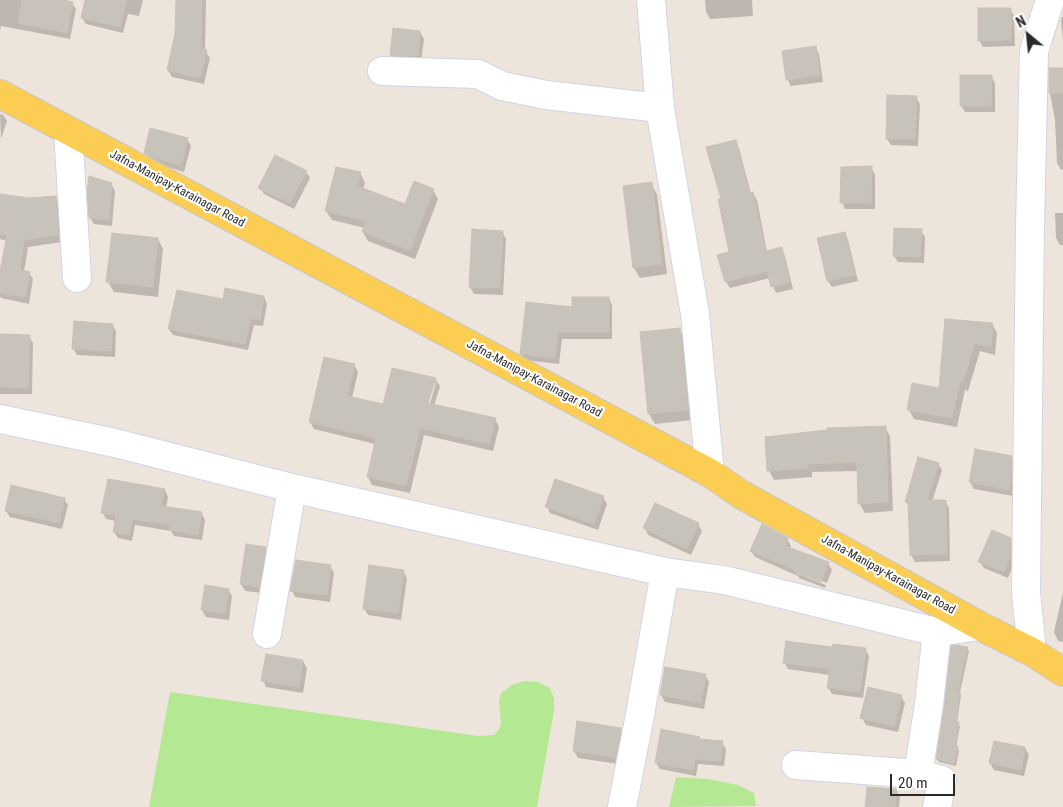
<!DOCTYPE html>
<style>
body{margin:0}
#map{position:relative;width:1063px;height:807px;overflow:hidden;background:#ede5db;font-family:"Roboto Condensed",sans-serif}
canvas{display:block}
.north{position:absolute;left:1003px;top:10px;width:50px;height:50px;-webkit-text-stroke:4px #fff;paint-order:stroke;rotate:332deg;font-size:14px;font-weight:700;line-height:20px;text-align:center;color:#2a2a2a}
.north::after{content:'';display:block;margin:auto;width:18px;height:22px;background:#2a2a2a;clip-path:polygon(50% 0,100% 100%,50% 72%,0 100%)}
.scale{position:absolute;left:890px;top:774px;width:65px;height:22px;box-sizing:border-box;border:2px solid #2a2a2a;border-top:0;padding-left:6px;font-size:15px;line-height:18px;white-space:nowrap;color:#2a2a2a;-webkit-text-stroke:4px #fff;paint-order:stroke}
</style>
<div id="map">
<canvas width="1063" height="807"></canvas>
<div class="north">N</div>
<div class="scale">20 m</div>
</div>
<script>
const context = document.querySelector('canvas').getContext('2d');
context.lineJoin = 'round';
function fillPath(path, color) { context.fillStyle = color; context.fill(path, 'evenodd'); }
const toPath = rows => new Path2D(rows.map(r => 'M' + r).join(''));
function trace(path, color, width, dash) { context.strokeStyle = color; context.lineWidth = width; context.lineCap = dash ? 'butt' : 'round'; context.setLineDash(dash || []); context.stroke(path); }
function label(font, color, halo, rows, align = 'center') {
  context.font = font + ' "Roboto Condensed",sans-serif'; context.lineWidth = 4.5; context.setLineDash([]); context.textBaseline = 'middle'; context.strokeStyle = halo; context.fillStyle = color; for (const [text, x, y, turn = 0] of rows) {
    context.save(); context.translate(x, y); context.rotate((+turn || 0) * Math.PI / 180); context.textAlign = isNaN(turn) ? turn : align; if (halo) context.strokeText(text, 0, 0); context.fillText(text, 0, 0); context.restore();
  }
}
fillPath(toPath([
 [524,681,538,682,550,688,554,698,554,711,537,807,149,807,170,692,478,736,493,735,499,730,501,723,499,701,501,693,512,685],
 [676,777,708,779,738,785,754,793,756,806,669,807]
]), '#b4e893');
fillPath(toPath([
 [0,0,57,0,72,3,76,9,70,39,1,26,0,30],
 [99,0,143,0,139,16,128,14,123,33,86,24,82,18],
 [177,0,206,0,205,51,210,58,204,84,172,77,168,70,177,34],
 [705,0,752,0,753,16,710,19,706,12],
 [1010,9,1014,16,1015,46,983,47,979,40],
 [1062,17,1063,17,1063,40,1061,21],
 [420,32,424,39,421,63,395,62,391,55],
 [815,47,819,54,823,82,791,86,788,80],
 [1050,69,1063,69,1063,169,1061,170,1057,163,1055,120,1050,93],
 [991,76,995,83,995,112,965,112,961,105],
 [916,98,920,104,918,146,891,145,887,139],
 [0,114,3,115,7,121,1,139],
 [187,139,191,146,184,172,158,164,149,160,145,153],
 [735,142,739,148,751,194,753,193,757,200,767,252,781,249,785,256,793,289,776,293,770,278,730,288,726,282,719,256,730,253,722,200],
 [871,168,875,174,875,209,845,209,842,202],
 [306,172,310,178,294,209,264,194,260,188],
 [360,173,365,183,363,189,406,206,433,190,438,199,415,259,368,241,363,232,365,228,332,220,326,211],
 [111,184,115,191,112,226,94,224,90,218],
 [651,184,657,194,667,274,640,278,634,268],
 [0,195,29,200,56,197,59,204,62,242,28,247,24,272,29,273,33,279,29,304,1,298,0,296,0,277,7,241,0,239],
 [1055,213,1063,213,1063,245,1060,245,1056,238],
 [473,231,502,232,506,239,503,295,474,294,470,287],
 [921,231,925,237,924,263,898,262,894,256],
 [845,233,848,240,858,281,832,287,828,281],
 [158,239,163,249,158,297,114,292,108,282],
 [264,297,267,304,263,326,254,325,248,350,173,335,169,329,224,301],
 [609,298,612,305,612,339,562,339,559,364,525,360,521,354,573,309],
 [946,320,992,324,997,333,995,355,980,351,968,391,965,390,957,427,914,419,909,410,941,389],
 [112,325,116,331,115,357,77,355,73,348],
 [679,329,685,340,693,420,655,424,649,414],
 [0,335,29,336,33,343,32,394,0,394],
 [354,365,358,372,352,398,384,405,435,379,440,386,434,406,495,419,499,427,493,451,424,435,410,493,372,485,368,477,375,444,314,429,310,422],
 [433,383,436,383,428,410,425,409],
 [885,427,890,436,893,511,865,513,859,503,858,471,812,472,812,477,774,480,769,471,766,438],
 [1011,457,1015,464,1015,485,1013,496,974,489,970,482],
 [938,464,942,470,932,502,945,501,949,508,950,561,915,562,911,555,910,508,906,502],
 [165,490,168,497,166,508,202,514,205,520,202,540,174,536,171,531,135,525,132,541,118,538,114,532,116,521,106,519,103,513],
 [603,497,607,504,598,530,550,513,547,507],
 [64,499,68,505,62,529,10,517,6,511],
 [698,524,702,531,691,555,648,535,645,528],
 [787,539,791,546,790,549,828,563,832,570,827,583,795,570,795,573,826,585,825,588,799,578,798,576,755,557,751,551],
 [1010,539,1014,546,1014,564,1008,578,984,568,980,562],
 [265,548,269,555,263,593,245,591,241,584],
 [330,566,334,573,330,602,295,597,292,590],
 [403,571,407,578,401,620,368,615,364,608],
 [228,590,232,596,229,620,206,617,202,610],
 [1063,592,1063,642,1058,641,1054,632],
 [833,649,865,649,869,656,863,698,832,694,828,687,830,675,788,669,784,662],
 [967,649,969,651,960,692,961,695,957,723,960,726,956,747,959,750,956,766,939,762,937,759],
 [303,661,307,668,303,693,266,687,263,680],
 [705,675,709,682,704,709,665,702,661,695],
 [901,696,905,703,898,732,866,725,862,718],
 [621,729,625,736,619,764,578,758,574,751],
 [699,738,701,741,722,743,726,749,724,766,698,764,696,776,660,769,656,763],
 [1025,748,1029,755,1024,776,994,770,990,763],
 [896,790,900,797,899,807,867,807]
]), '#0003');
const building = toPath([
 [22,0,64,0,73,2,67,33,18,23,22,0],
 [85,0,127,0,120,27,81,18,85,0],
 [176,0,202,0,201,48,207,50,200,78,167,70,175,34,176,0],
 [978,8,1011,8,1011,40,978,41,978,8],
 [393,28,420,31,418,56,390,56,393,28],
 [816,46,820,75,786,80,782,51,816,46],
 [1049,68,1063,68,1063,93,1049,93,1049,68],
 [960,75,992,75,991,106,960,106,960,75],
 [887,95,917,96,915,139,886,139,887,95],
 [150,128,188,138,181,165,153,158,144,153,150,128],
 [736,140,750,193,753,192,766,251,782,247,790,282,771,287,767,271,725,282,717,255,729,252,718,199,721,199,706,147,736,140],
 [275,155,307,171,290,203,258,188,275,155],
 [872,166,871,203,840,203,841,167,872,166],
 [336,167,361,172,357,186,405,204,414,181,434,189,410,250,362,232,366,221,325,211,336,167],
 [89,176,112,183,109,220,89,218,87,192,89,176],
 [652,182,662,264,633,268,623,186,652,182],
 [0,194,29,198,56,196,59,235,24,240,20,270,30,272,25,297,0,293,0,271,7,235,0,234,0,194],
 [894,228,922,229,920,257,893,256,894,228],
 [472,229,503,231,500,288,469,287,472,229],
 [845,232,855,275,827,281,817,238,845,232],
 [112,233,158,238,153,287,106,282,112,233],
 [225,288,264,296,260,320,251,318,245,344,168,329,177,290,223,299,225,288],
 [572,297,609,297,609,332,558,332,555,358,520,354,526,302,572,307,572,297],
 [945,319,993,323,991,347,975,343,963,382,960,382,952,418,907,410,912,383,939,388,945,319],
 [74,321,113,324,111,351,72,349,74,321],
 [680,328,688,410,648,414,640,332,680,328],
 [0,334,30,335,28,388,0,387,0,334],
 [324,357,355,364,347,396,383,404,392,368,436,378,428,403,496,418,489,444,420,428,406,486,367,477,376,438,309,422,324,357],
 [886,426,888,502,858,504,857,462,808,464,808,468,767,471,765,437,827,430,827,428,886,426],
 [975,449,1012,456,1012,477,1009,490,969,482,975,449],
 [918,457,939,463,927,500,946,500,947,554,910,555,908,502,905,502,918,457],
 [108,479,165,489,161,506,202,512,198,535,169,530,170,525,132,519,129,535,113,532,116,515,101,513,108,479],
 [555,479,604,496,594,524,545,507,555,479],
 [11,485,65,498,59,523,5,511,11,485],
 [655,503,699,523,687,549,643,528,655,503],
 [762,524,788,538,785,546,829,562,821,582,794,572,795,570,750,551,762,524],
 [992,530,1011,538,1011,556,1004,572,978,562,992,530],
 [246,544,266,547,259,587,240,584,246,544],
 [296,560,331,565,327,595,290,591,296,560],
 [369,565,404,570,398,613,363,609,369,565],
 [205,585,229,589,225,614,201,610,205,585],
 [786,641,832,647,833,644,866,648,860,692,827,688,830,669,783,663,786,641],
 [956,645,968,647,958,690,960,691,956,721,959,722,955,745,958,746,954,764,936,759,944,706,951,646,956,645],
 [266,654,303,660,299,687,261,681,266,654],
 [665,667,706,674,701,703,660,695,665,667],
 [868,687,902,695,894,726,860,718,868,687],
 [577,721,621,728,616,758,573,751,577,721],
 [661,729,700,737,699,739,723,741,721,761,695,759,693,770,655,763,661,729],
 [994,741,1025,747,1021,770,989,763,994,741],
 [867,787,897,789,895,807,865,807,867,787]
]);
fillPath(building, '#c8c3ba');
trace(building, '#c9c1b4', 1);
const minor = toPath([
 [651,0,660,108],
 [382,71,478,74,502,86,546,95,660,108,695,314,710,473],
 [68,131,77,278],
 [0,419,115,443,292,488,665,572,724,580,937,632,980,626],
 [267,634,292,488],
 [1032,652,1026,592,1030,227,1034,51,1050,0],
 [796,765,918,774,942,780,937,807],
 [918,774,929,704,937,632],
 [622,807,639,720,665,572]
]);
const major = toPath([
 [0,94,710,473,742,495,980,626,1032,652,1063,672]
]);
trace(minor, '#d0d5e4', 30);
trace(major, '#c8c8c8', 30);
trace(minor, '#fff', 28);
trace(major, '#fbcd52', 28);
label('12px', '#2a2a2a', '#fff', [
 ["Jafna-Manipay-Karainagar Road",177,189,28],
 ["Jafna-Manipay-Karainagar Road",534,379,28],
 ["Jafna-Manipay-Karainagar Road",888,575,29]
]);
</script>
